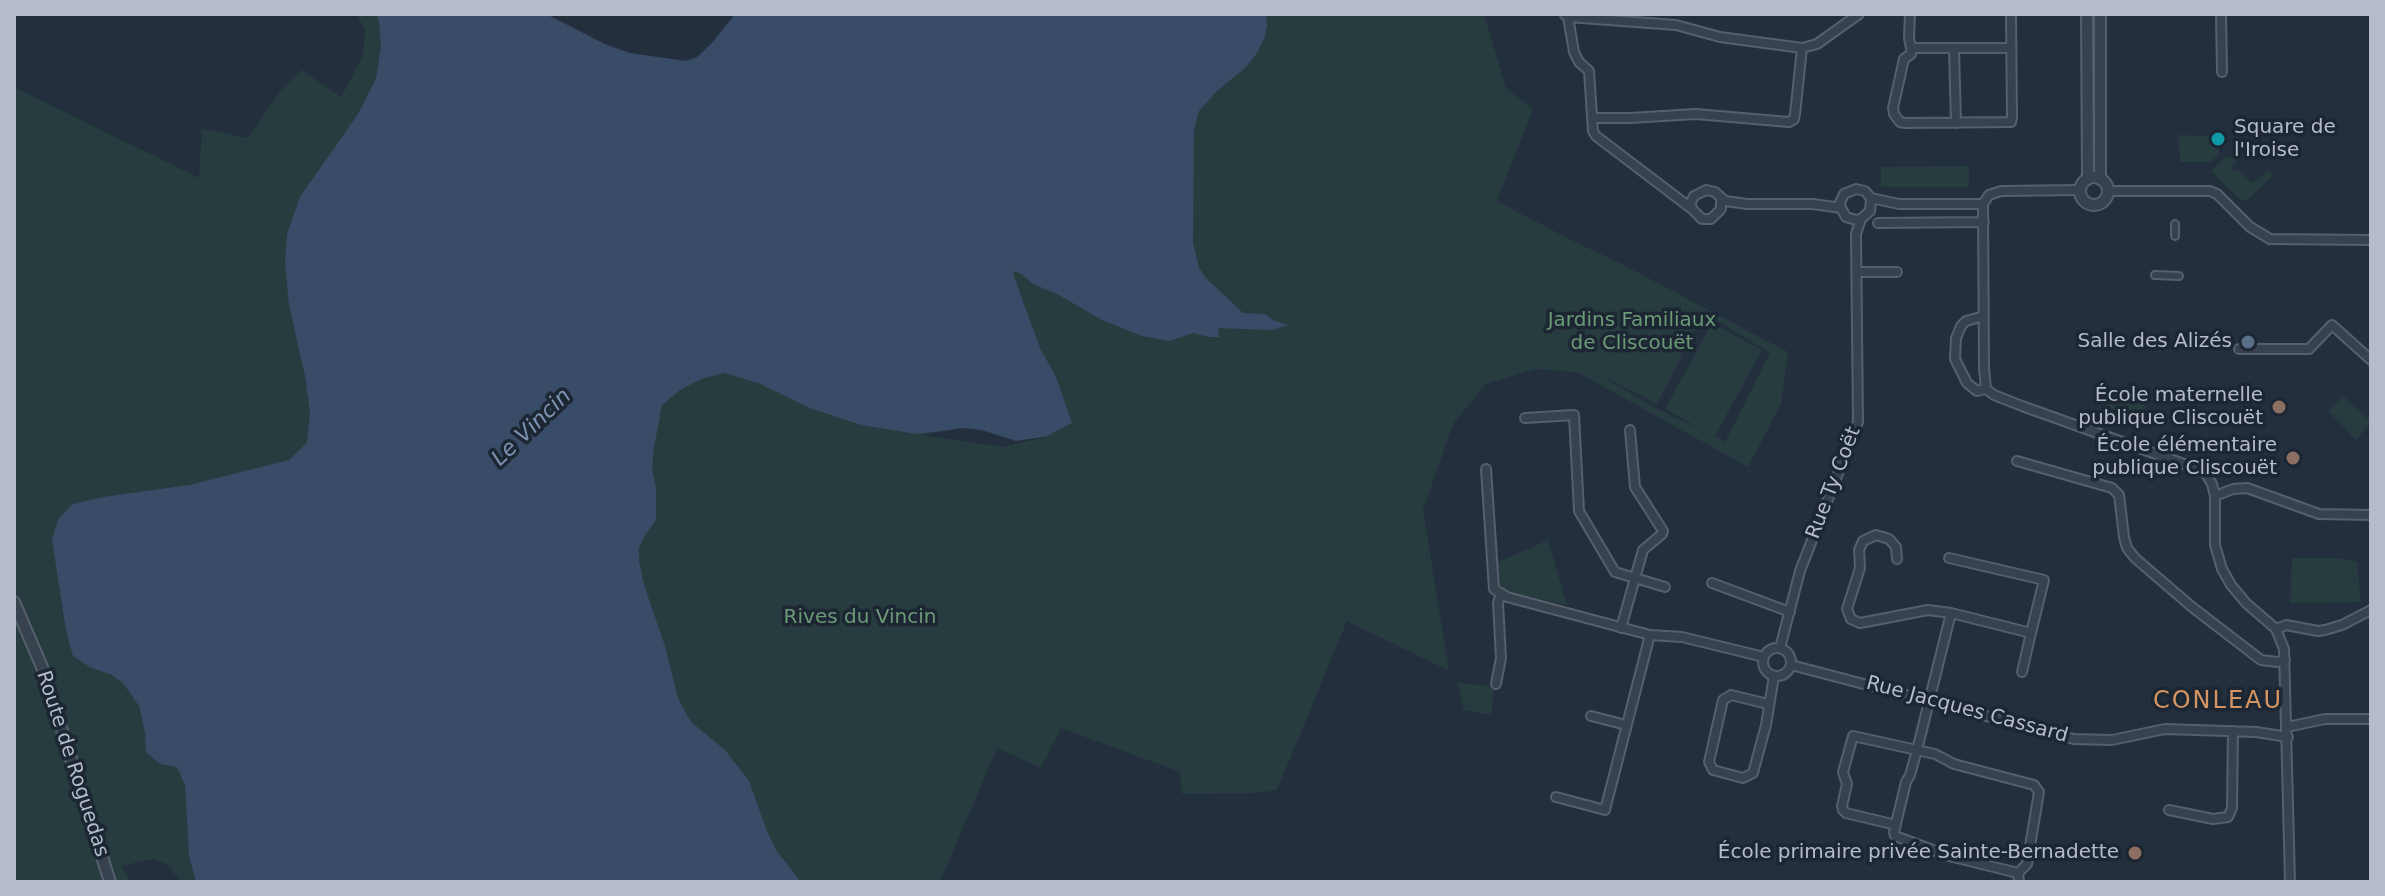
<!DOCTYPE html>
<meta charset="utf-8">
<style>
body{margin:0}
#map{position:relative;width:2385px;height:896px;overflow:hidden;background:#242f3e;font-family:"DejaVu Sans",sans-serif}
canvas{display:block}
.frame{position:absolute;inset:0;border:16px solid #b4bcc9;pointer-events:none}
</style>
<div id="map">
<canvas width="2385" height="896"></canvas>
<div class="frame"></div>
</div>
<script>
const context = document.querySelector('canvas').getContext('2d');
context.lineJoin = 'round';
function fillPath(path, color) { context.fillStyle = color; context.fill(path, 'evenodd'); }
const toPath = rows => new Path2D(rows.map(r => 'M' + r).join(''));
function trace(path, color, width, dash) { context.strokeStyle = color; context.lineWidth = width; context.lineCap = dash ? 'butt' : 'round'; context.setLineDash(dash || []); context.stroke(path); }
function label(font, color, halo, rows, align = 'center') {
  context.font = font + ' "DejaVu Sans",sans-serif'; context.lineWidth = 7; context.setLineDash([]); context.textBaseline = 'middle'; context.strokeStyle = halo; context.fillStyle = color; for (const [text, x, y, turn = 0] of rows) {
    context.save(); context.translate(x, y); context.rotate((+turn || 0) * Math.PI / 180); context.textAlign = isNaN(turn) ? turn : align; if (halo) context.strokeText(text, 0, 0); context.fillText(text, 0, 0); context.restore();
  }
}
fillPath(toPath([
 [357,14,389,14,499,882,182,882,166,864,152,859,121,866,131,882,14,882,14,87,199,178,202,129,248,138,281,90,302,70,341,97,362,58,365,31],
 [1221,14,1484,14,1506,88,1533,109,1497,201,1573,241,1618,262,1788,352,1781,404,1748,467,1577,372,1535,369,1486,384,1453,424,1423,510,1449,671,1347,621,1277,790,1257,793,1182,794,1180,772,1061,728,1041,768,997,748,940,882,649,882,520,638,637,417],
 [1704,312,1770,353,1725,442,1715,436,1762,350,1712,323,1665,409,1704,431,1655,408,1598,374,1657,404],
 [964,428,982,430,1016,441,1045,437,1004,447,920,435],
 [2214,132,2218,133,2219,155,2210,162,2180,162,2178,135,2211,136],
 [2226,157,2240,158,2230,168,2235,172,2239,170,2252,183,2269,171,2273,175,2247,200,2241,200,2211,171],
 [1969,166,1969,187,1881,187,1881,167],
 [2103,389,2145,389,2145,410,2103,410],
 [2343,396,2371,422,2356,440,2328,411],
 [1548,540,1567,605,1502,591,1496,563],
 [2292,558,2338,558,2357,562,2361,602,2290,603],
 [1457,682,1494,687,1491,715,1464,710]
]), '#263c3f');
fillPath(toPath([
 [376,14,546,14,607,45,630,53,686,61,697,57,712,43,735,14,1266,14,1267,26,1264,39,1257,53,1245,68,1217,91,1199,111,1194,129,1193,243,1199,268,1206,278,1243,313,1264,314,1275,321,1289,325,1272,330,1218,328,1219,337,1210,337,1193,333,1170,341,1142,336,1102,320,1057,294,1033,284,1023,275,1014,271,1013,274,1040,348,1056,377,1072,423,1047,436,1016,441,982,430,964,428,917,434,861,425,810,408,758,383,724,373,701,379,680,390,662,405,654,447,652,468,656,488,656,520,644,537,639,548,639,561,644,585,665,646,678,698,691,722,725,750,749,781,767,831,776,850,801,882,196,882,189,856,185,785,177,767,160,764,146,752,145,733,139,706,123,683,112,675,90,667,73,656,66,630,52,540,58,519,73,504,103,497,189,485,289,460,307,443,310,412,305,376,289,305,285,263,287,234,300,197,358,114,376,79,381,46,379,22]
]), '#394c67');
const pedestrian = toPath([
 [2175,224,2175,236],
 [2155,275,2179,276]
]);
const minor = toPath([
 [1910,14,1909,38,1911,48],
 [2011,14,2012,117,2011,122,1905,123,1900,122,1894,114,1893,108,1904,59,1911,54,1911,48,2011,48],
 [2221,14,2222,72],
 [1565,15,1568,17,1574,52,1579,62,1589,71,1593,131,1596,136,1692,209],
 [1568,17,1676,25,1720,37,1802,48,1817,44,1859,14],
 [1954,49,1956,123],
 [1593,118,1630,118,1696,114,1789,122,1794,119,1795,114,1802,48],
 [2107,191,2210,191,2217,194,2250,227,2270,239,2371,240],
 [1871,198,1870,211,1861,219,1856,220,1846,217,1841,208,1840,203,1844,194,1856,189,1865,191,1871,198,1899,204,1983,204],
 [1721,199,1721,209,1711,219,1702,219,1692,209,1691,202,1694,196,1706,190,1715,192,1725,201,1747,204,1813,204,1841,208],
 [1983,204,1984,368,1986,389,1994,395,2022,406,2195,468,2206,474,2212,484,2215,496,2215,545,2222,569,2231,585,2246,603,2276,629,2284,649,2290,882],
 [1983,204,1989,195,2001,191,2080,190],
 [1878,223,1984,222],
 [1858,272,1897,272],
 [1984,316,1966,321,1961,326,1956,338,1955,359,1967,383,1977,391,1986,389],
 [2239,349,2309,349,2332,325,2371,360],
 [1525,418,1574,415,1579,511,1615,572,1665,587],
 [2017,461,2112,488,2119,495,2124,537,2127,548,2135,558,2192,607,2261,660,2277,662,2285,660],
 [1486,469,1494,589,1507,597,1650,635,1682,637,1764,657],
 [2215,496,2233,489,2247,488,2319,514,2371,515],
 [1949,558,2044,580,2031,633,1951,613],
 [1897,559,1896,547,1889,539,1876,535,1863,541,1859,550,1860,568,1847,609,1851,619,1860,623,1928,610,1951,613,1917,750,1910,775,1906,782,1894,832,1895,836,1949,856,2018,873,2019,882],
 [1712,583,1790,612],
 [1621,628,1643,550,1662,534,1663,531,1635,487,1630,430],
 [2276,629,2286,625,2318,631,2325,630,2342,625,2371,610],
 '1763 662a14 14 0 1 1 28 0a14 14 0 1 1-28 0Z',
 [1780,648,1800,571,1858,422,1856,234,1861,219],
 [1791,665,2074,739,2112,740,2165,729,2256,732,2288,737],
 [2022,672,2031,633],
 [1496,684,1501,658,1498,603,1501,593],
 [1768,704,1731,695,1723,700,1709,762,1713,770,1743,778,1753,773,1766,725,1774,676],
 [1591,716,1626,725],
 [2287,727,2325,719,2371,719],
 [1556,797,1605,810,1650,635],
 [2169,810,2213,819,2228,817,2232,808,2233,731],
 [1896,825,1846,813,1843,810,1842,806,1847,784,1843,772,1853,736,1935,754,1954,764,2034,785,2039,792,2027,864,2018,873]
]);
const tertiary = toPath([
 [2087,14,2088,179],
 [2100,14,2100,179],
 '2080 191a14 14 0 1 1 28 0a14 14 0 1 1-28 0Z',
 [14,602,42,667,110,882]
]);
trace(pedestrian, '#565f6c', 10);
trace(minor, '#565f6c', 12);
trace(tertiary, '#565f6c', 14);
trace(pedestrian, '#38414e', 6);
trace(minor, '#38414e', 8);
trace(tertiary, '#38414e', 10);
for (const [x, y, r, color] of [
 [2218,139,8,"#0f9aa8"],
 [2248,342,8,"#5c6f8a"],
 [2279,407,8,"#8d6e63"],
 [2293,458,8,"#8d6e63"],
 [2135,853,8,"#8d6e63"]
]) { const dot = new Path2D(); dot.arc(x, y, r, 0, 2 * Math.PI); context.fillStyle = color; context.fill(dot); trace(dot, '#1d2633', 3); }
label('20px', '#b4bcc9', '#1d2633', [
 ["Square de",2234,128,"left"],
 ["l'Iroise",2234,151,"left"],
 ["Salle des Alizés",2232,342],
 ["École maternelle",2263,396],
 ["publique Cliscouët",2263,419],
 ["École élémentaire",2277,446],
 ["publique Cliscouët",2277,469],
 ["École primaire privée Sainte-Bernadette",2119,853]
], 'right');
label('20px', '#6b9a76', '#1d2633', [
 ["Jardins Familiaux",1632,321],
 ["de Cliscouët",1632,344],
 ["Rives du Vincin",860,618]
]);
label('20px', '#b4bcc9', '#1d2633', [
 ["Rue Ty Coët",1834,483,-69],
 ["Rue Jacques Cassard",1967,710,15],
 ["Route de Roguedas",72,764,72]
]);
label('italic 22px', '#7c92b1', '#1d2633', [
 ["Le Vincin",532,428,-44]
]);
context.letterSpacing = '2px';
label('24px', '#d59563', '#1d2633', [
 ["CONLEAU",2218,702]
]);
context.letterSpacing = '0px';
</script>
